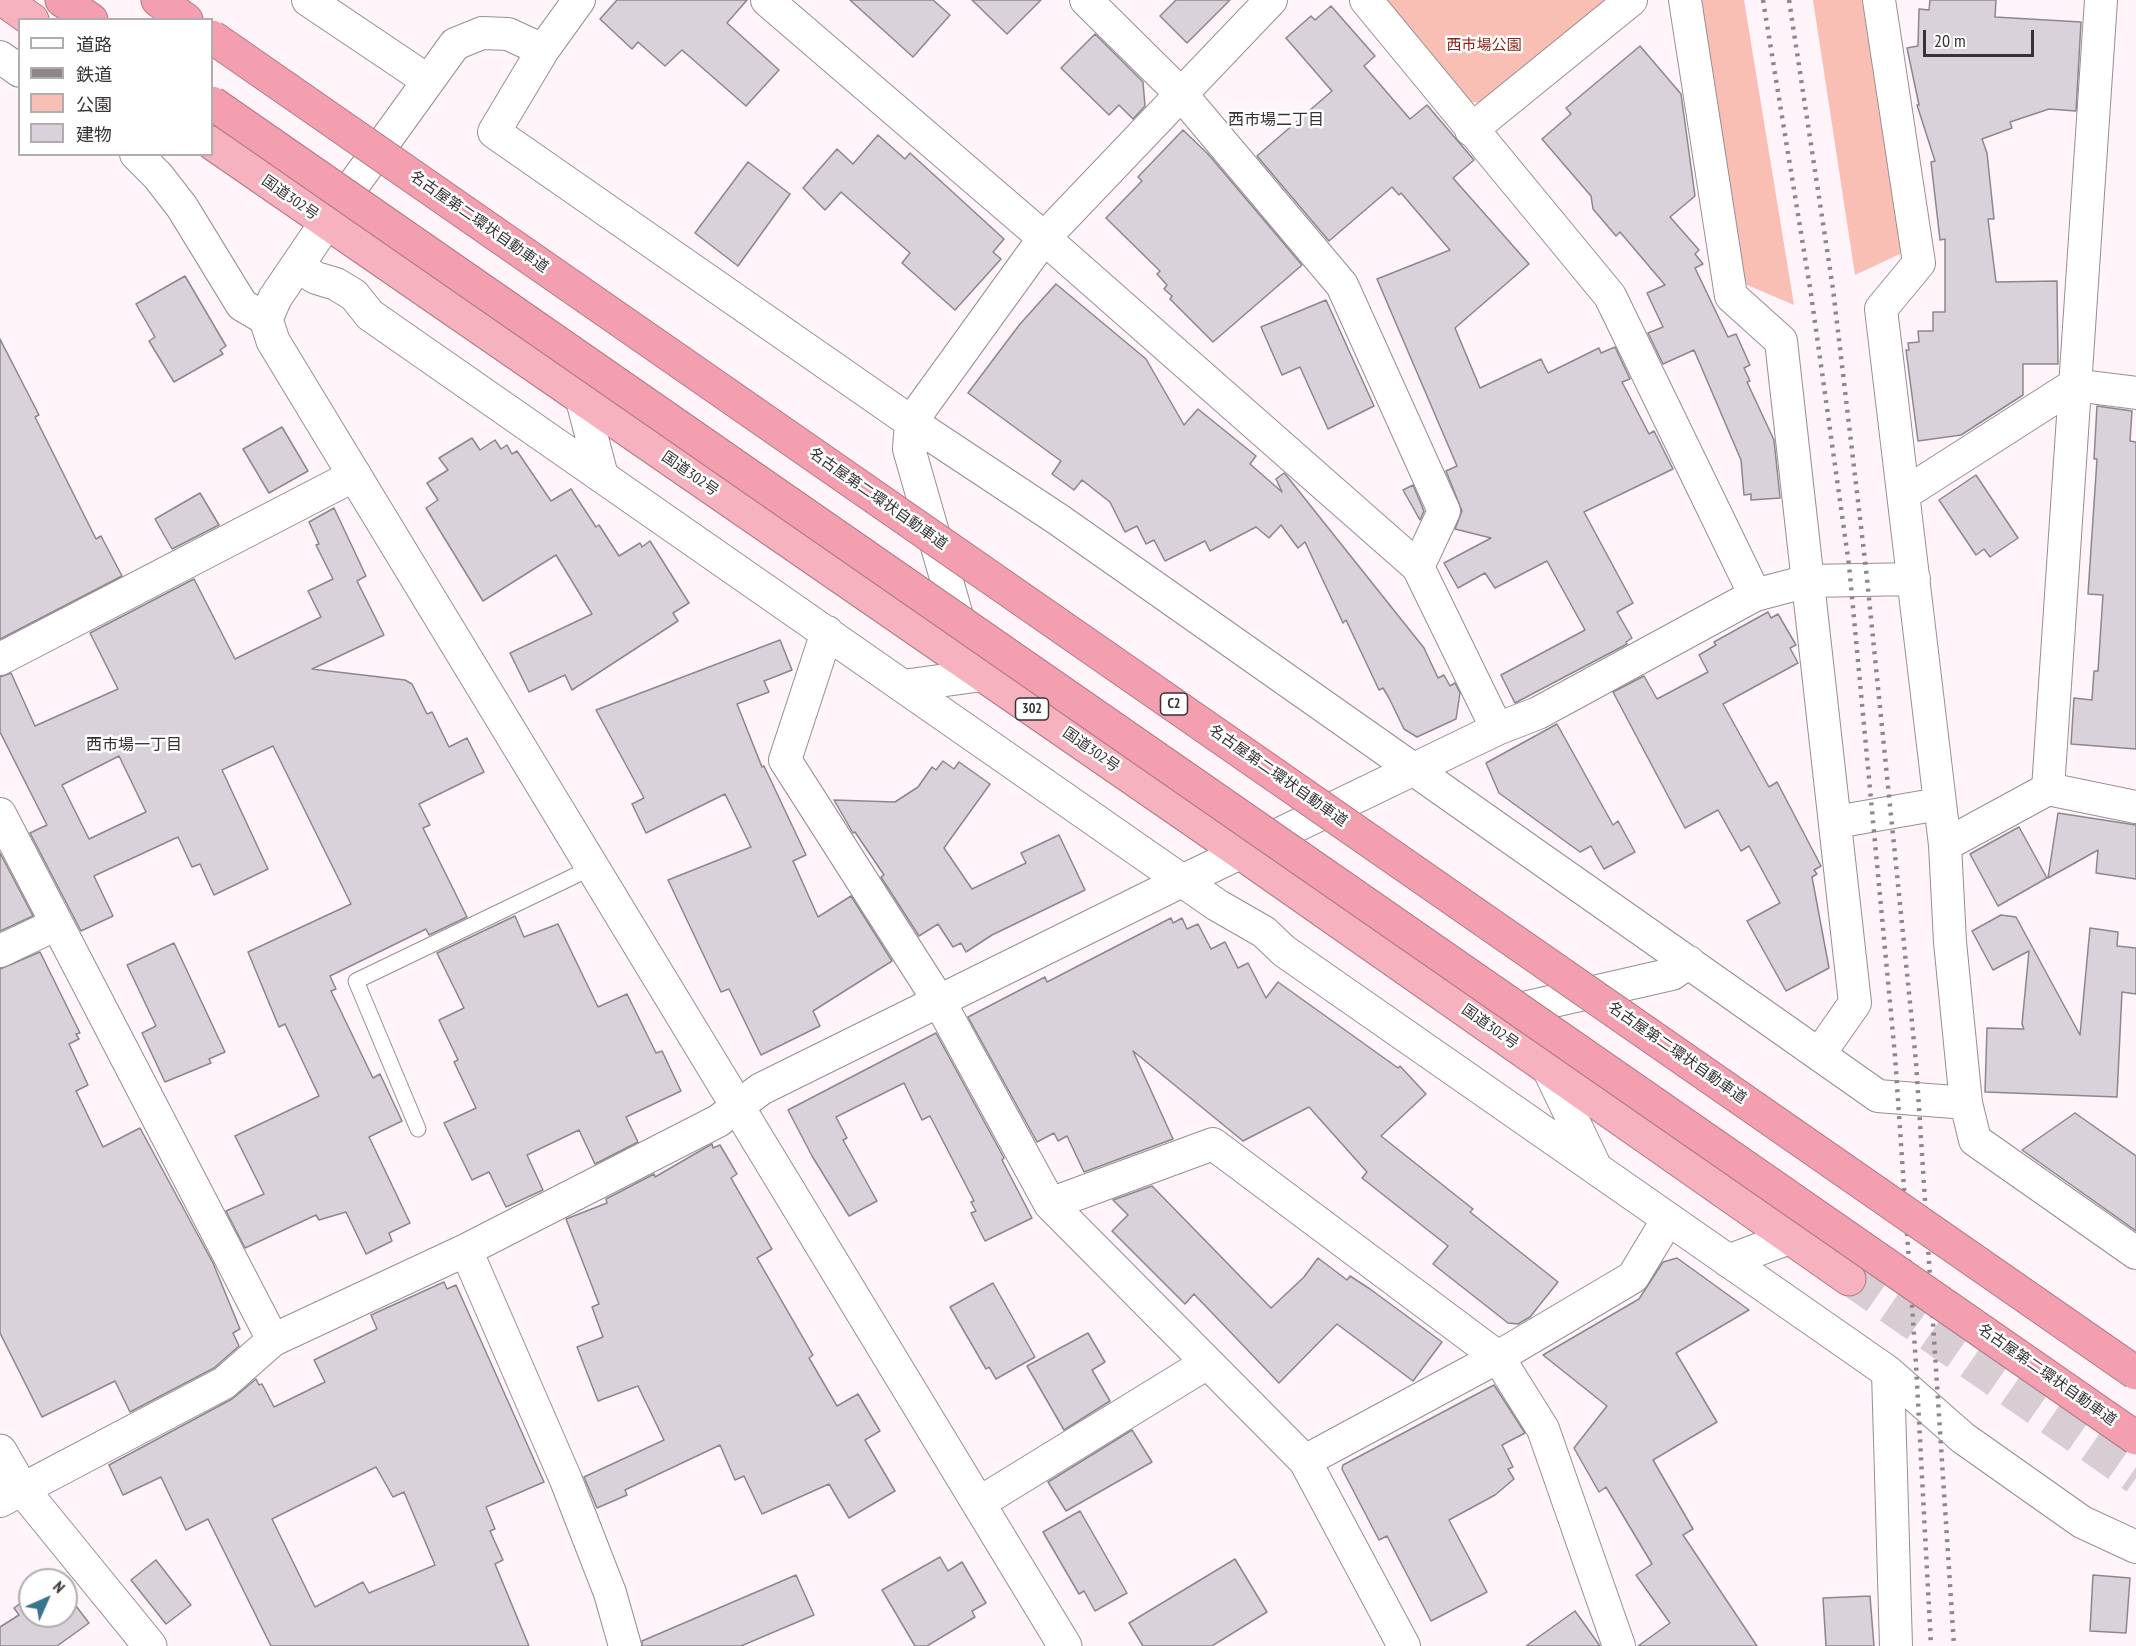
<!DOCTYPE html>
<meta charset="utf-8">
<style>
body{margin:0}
#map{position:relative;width:2136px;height:1646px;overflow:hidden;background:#fff4fa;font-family:"PT Sans Narrow","Noto Sans JP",sans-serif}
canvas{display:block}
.legend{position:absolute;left:18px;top:18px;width:195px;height:138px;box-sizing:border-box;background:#fff;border:2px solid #afadae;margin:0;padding:8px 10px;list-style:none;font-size:18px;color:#363235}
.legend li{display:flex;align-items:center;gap:12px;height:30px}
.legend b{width:30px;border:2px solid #afadae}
.north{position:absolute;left:18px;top:1568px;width:60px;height:60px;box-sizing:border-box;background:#fff;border:2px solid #afadae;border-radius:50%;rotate:45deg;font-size:16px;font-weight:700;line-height:24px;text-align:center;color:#363235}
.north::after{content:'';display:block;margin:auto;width:21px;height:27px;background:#39748c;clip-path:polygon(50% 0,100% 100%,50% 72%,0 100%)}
.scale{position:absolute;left:1923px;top:30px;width:111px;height:27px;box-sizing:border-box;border:3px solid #363235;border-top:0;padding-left:8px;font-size:18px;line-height:21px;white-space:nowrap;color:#363235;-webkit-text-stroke:4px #fff;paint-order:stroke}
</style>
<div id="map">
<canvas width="2136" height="1646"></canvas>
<ul class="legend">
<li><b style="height:8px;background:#fff"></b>道路</li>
<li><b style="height:8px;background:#8d868b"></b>鉄道</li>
<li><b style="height:16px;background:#fabfb4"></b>公園</li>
<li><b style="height:16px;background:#d9d2da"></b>建物</li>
</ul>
<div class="north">N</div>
<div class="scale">20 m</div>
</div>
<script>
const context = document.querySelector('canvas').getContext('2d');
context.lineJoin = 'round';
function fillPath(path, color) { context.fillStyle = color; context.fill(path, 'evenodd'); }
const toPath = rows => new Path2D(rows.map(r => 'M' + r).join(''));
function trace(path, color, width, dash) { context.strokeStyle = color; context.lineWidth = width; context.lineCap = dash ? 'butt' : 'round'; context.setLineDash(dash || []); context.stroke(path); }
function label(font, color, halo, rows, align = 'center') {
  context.font = font + ' "PT Sans Narrow","Noto Sans JP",sans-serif'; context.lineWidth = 5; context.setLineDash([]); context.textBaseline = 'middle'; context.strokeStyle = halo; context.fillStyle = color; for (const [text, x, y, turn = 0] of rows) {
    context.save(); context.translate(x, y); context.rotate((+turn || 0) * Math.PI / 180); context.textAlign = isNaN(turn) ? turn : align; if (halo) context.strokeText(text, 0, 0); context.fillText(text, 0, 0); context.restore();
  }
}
fillPath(toPath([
 [1387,0,1612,0,1488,103,1470,102],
 [1700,0,1744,0,1794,305,1745,284],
 [1813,0,1862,0,1902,253,1855,275]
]), '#fabfb4');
const building = toPath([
 [617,0,747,0,727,23,779,70,746,106,682,50,665,66,638,42,632,49,600,19,617,0],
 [850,0,933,0,950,15,913,57,850,0],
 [972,0,1041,0,1007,34,972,0],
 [1176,0,1230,0,1187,43,1160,16,1176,0],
 [1930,0,1996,0,1995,17,2081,22,2076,111,2049,109,2010,122,2012,128,1982,139,1987,153,1994,219,1988,219,1996,282,2057,281,2058,364,2023,364,2023,395,1961,435,1918,441,1906,350,1909,350,1908,343,1919,342,1918,331,1933,331,1933,312,1945,312,1945,239,1940,240,1931,162,1935,161,1917,105,1919,105,1907,48,1918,46,1919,9,1929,10,1930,0],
 [1331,6,1375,56,1364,66,1410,119,1427,105,1474,160,1453,178,1529,264,1455,328,1480,388,1541,359,1548,373,1599,348,1601,353,1615,347,1630,379,1622,382,1649,434,1654,431,1673,469,1584,512,1633,603,1617,612,1632,638,1626,642,1627,644,1515,703,1501,675,1585,630,1547,561,1495,588,1485,573,1458,588,1444,563,1491,538,1455,529,1462,511,1446,471,1457,466,1377,279,1450,250,1401,193,1399,195,1392,187,1329,241,1257,156,1332,91,1286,38,1311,16,1315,20,1331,6],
 [1095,34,1143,82,1145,106,1133,119,1119,105,1109,115,1061,68,1095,34],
 [1640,46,1681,94,1695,196,1670,217,1699,250,1695,254,1703,264,1695,268,1728,337,1736,334,1750,365,1744,368,1750,381,1747,382,1774,440,1780,498,1751,500,1751,494,1744,495,1741,460,1694,350,1663,364,1648,333,1663,327,1647,293,1665,285,1620,232,1616,236,1593,209,1591,196,1542,139,1571,114,1566,108,1640,46],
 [1183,130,1208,154,1302,265,1213,342,1170,299,1172,296,1164,289,1167,285,1157,274,1160,271,1106,218,1142,181,1138,177,1183,130],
 [878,135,905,159,910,153,1004,239,993,252,1001,259,955,310,902,263,910,253,841,192,825,210,803,188,837,149,853,164,878,135],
 [748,162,790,194,738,266,695,233,748,162],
 [185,276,226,346,220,350,223,354,174,382,149,341,155,337,136,304,185,276],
 [1056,284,1146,359,1184,425,1198,409,1256,456,1250,464,1282,492,1276,479,1284,473,1286,475,1424,648,1438,678,1444,675,1450,686,1455,683,1460,693,1456,719,1417,737,1404,729,1389,698,1383,688,1379,690,1346,620,1343,623,1305,542,1298,548,1281,525,1269,538,1256,527,1210,551,1205,541,1165,561,1154,540,1146,544,1137,526,1125,532,1110,502,1082,480,1074,490,1052,474,1061,461,968,393,1020,324,1056,284],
 [1326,300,1374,406,1328,429,1300,367,1282,375,1261,327,1326,300],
 [0,339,39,415,35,417,96,539,101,536,122,576,0,639,0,339],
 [2097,406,2132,411,2130,441,2136,442,2136,749,2071,744,2074,698,2092,700,2094,671,2098,671,2103,595,2088,594,2097,459,2094,459,2097,406],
 [282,427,308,471,269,493,243,449,282,427],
 [472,438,480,450,495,440,501,449,507,445,512,454,517,451,551,501,571,489,596,527,599,525,619,556,640,543,642,547,650,541,689,603,673,613,678,621,572,690,565,675,529,692,510,653,592,614,556,555,483,601,426,508,438,500,427,483,448,470,439,458,472,438],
 [1976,475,2018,538,1990,557,1984,549,1976,555,1939,500,1976,475],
 [1413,485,1424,511,1420,520,1403,490,1413,485],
 [200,493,219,525,172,549,155,519,200,493],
 [334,508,366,576,357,581,384,635,312,669,405,680,412,684,427,714,432,712,449,747,467,738,484,772,419,804,430,825,423,828,467,917,429,935,426,929,330,976,336,989,331,991,373,1078,380,1074,402,1121,369,1137,410,1223,389,1233,392,1241,366,1254,346,1212,319,1220,316,1215,245,1248,226,1211,264,1194,235,1136,319,1096,285,1024,279,1027,248,952,351,904,273,746,222,770,268,869,214,895,200,864,192,867,178,837,94,876,113,916,81,931,30,833,47,825,0,732,0,677,11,673,35,726,118,689,90,633,194,579,235,659,321,617,308,591,333,579,316,545,319,544,309,522,334,508],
 [119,756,146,812,89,839,62,785,119,756],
 [1768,612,1771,618,1778,614,1796,645,1790,648,1798,663,1723,704,1769,787,1777,782,1821,866,1814,870,1817,874,1812,877,1829,968,1786,991,1747,921,1780,903,1749,846,1741,851,1718,810,1685,828,1613,692,1644,676,1657,699,1708,672,1699,655,1716,645,1714,642,1768,612],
 [780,640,792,670,764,681,769,692,737,704,762,767,764,766,806,855,793,861,818,917,851,896,892,961,813,1011,820,1026,761,1055,729,989,721,992,668,880,751,847,725,794,646,833,632,804,644,798,596,710,780,640],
 [1557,724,1613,825,1618,821,1635,852,1604,869,1591,846,1580,852,1499,793,1486,763,1557,724],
 [943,761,954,769,959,762,990,784,944,848,972,889,1026,863,1021,853,1059,835,1085,890,992,935,966,952,961,943,953,947,938,924,919,936,881,877,884,875,855,832,853,833,834,800,895,802,918,787,932,767,936,770,943,761],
 [2058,813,2136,825,2136,879,2096,873,2098,850,2048,878,2058,813],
 [2019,827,2047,878,1998,906,1970,854,2019,827],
 [0,853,33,916,0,931,0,853],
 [2001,915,2016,917,2080,1035,2090,928,2118,932,2117,946,2136,948,2136,994,2122,992,2117,1097,1985,1092,1987,1028,2024,1029,2022,1024,2029,951,1993,970,1972,931,2001,915],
 [515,916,524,937,558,924,598,1007,627,994,656,1053,662,1051,681,1091,626,1117,638,1142,595,1164,579,1130,527,1155,543,1190,506,1207,489,1172,472,1180,444,1123,476,1108,454,1062,458,1060,439,1020,464,1008,437,953,515,916],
 [1171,918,1173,923,1182,918,1187,929,1198,924,1211,949,1225,942,1238,968,1248,963,1266,998,1278,982,1398,1068,1400,1066,1426,1094,1381,1136,1473,1209,1470,1212,1558,1282,1530,1317,1518,1324,1508,1323,1433,1264,1448,1246,1362,1178,1367,1172,1309,1107,1243,1141,1133,1051,1173,1139,1084,1172,1067,1136,1058,1141,1054,1133,1037,1142,968,1017,1045,977,1047,982,1171,918],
 [174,943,225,1052,209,1059,211,1063,165,1082,142,1033,156,1026,127,965,174,943],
 [40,952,80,1033,76,1034,79,1039,69,1044,88,1085,76,1091,103,1147,140,1128,213,1263,240,1329,233,1333,239,1346,214,1368,130,1412,115,1381,42,1417,0,1333,0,969,40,952],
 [936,1033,1004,1158,1002,1160,1032,1218,985,1241,971,1213,976,1211,971,1202,974,1201,930,1116,922,1120,904,1083,836,1117,847,1138,843,1140,877,1201,849,1216,812,1156,788,1110,936,1033],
 [2075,1113,2136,1156,2136,1231,2022,1150,2075,1113],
 [712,1144,713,1148,720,1145,737,1174,731,1178,772,1249,757,1258,813,1355,809,1358,837,1406,858,1394,880,1431,865,1440,895,1491,849,1518,829,1484,762,1514,744,1476,735,1480,720,1445,625,1490,627,1495,597,1508,584,1477,664,1440,638,1386,598,1401,577,1347,603,1337,592,1307,599,1304,566,1219,607,1203,606,1199,654,1174,655,1177,712,1144],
 [1152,1186,1271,1308,1304,1277,1318,1258,1347,1280,1350,1276,1370,1289,1442,1342,1413,1381,1337,1324,1279,1383,1194,1294,1185,1304,1112,1231,1128,1215,1113,1200,1152,1186],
 [1677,1258,1749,1310,1676,1353,1717,1422,1653,1460,1693,1529,1683,1535,1757,1646,1638,1646,1670,1623,1636,1575,1652,1564,1606,1487,1599,1492,1574,1448,1607,1406,1543,1355,1639,1299,1663,1262,1677,1258],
 [444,1282,447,1289,456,1285,544,1482,486,1507,495,1529,490,1531,503,1560,495,1564,529,1646,271,1646,208,1519,186,1530,161,1477,123,1495,109,1465,232,1399,256,1379,259,1385,262,1384,274,1407,325,1382,314,1360,377,1329,371,1315,444,1282],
 [376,1467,393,1497,404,1492,435,1565,369,1593,363,1582,315,1607,272,1519,376,1467],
 [993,1283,1035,1357,996,1379,989,1367,986,1369,950,1307,993,1283],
 [1088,1333,1105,1362,1092,1370,1110,1401,1064,1430,1027,1366,1088,1333],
 [1494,1385,1525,1433,1502,1445,1513,1467,1508,1469,1514,1479,1495,1495,1449,1520,1487,1592,1431,1621,1387,1536,1379,1540,1342,1469,1343,1465,1494,1385],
 [1132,1430,1152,1462,1066,1511,1048,1482,1132,1430],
 [1080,1511,1127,1593,1095,1611,1084,1591,1079,1594,1043,1532,1080,1511],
 [940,1557,948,1571,962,1562,986,1603,972,1611,975,1617,927,1646,915,1646,882,1590,940,1557],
 [1235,1559,1267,1612,1212,1646,1143,1646,1129,1623,1235,1559],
 [156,1560,191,1605,166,1624,131,1580,156,1560],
 [796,1575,814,1615,741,1646,642,1646,642,1641,796,1575],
 [2093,1575,2130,1578,2126,1633,2090,1631,2093,1575],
 [66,1593,89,1623,57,1646,0,1646,0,1627,19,1615,14,1608,30,1596,30,1616,66,1616,66,1593],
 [1870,1596,1874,1646,1826,1646,1823,1598,1870,1596],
 [1575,1611,1600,1646,1526,1646,1575,1611]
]);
fillPath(building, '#d9d2da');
trace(building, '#8d868e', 1.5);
trace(toPath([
 [1849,1279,2136,1478]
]), '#d7cdd3', 33, [33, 16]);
const service = toPath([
 [418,1129,356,981,593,867]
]);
const minor = toPath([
 [308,0,427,80],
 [767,0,1044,238,1418,567,1497,729],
 [1086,0,1181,94,1342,285,1444,511,1418,567],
 [1366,0,1610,296,1755,595],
 [1685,0,1731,296,1781,341,1855,1003,1820,1053],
 [1879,0,1919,263,1881,309,1945,845,1950,942,1966,1103,1975,1140,2136,1253],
 [543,50,494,132,911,422,1059,520,1878,1096,1966,1103],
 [0,57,20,71],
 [1471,130,1631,0],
 [136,154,158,176,182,207,242,305,266,319],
 [331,216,455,44,482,33,508,34,543,50,579,0],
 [297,266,316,278,336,284,354,295,370,315,1217,905,1264,932,1284,951,1888,1372,1896,1646],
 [582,400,602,476],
 [1904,494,2074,385,2136,393],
 [827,632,785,760,939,1001,1050,1204,1305,1461,1404,1646],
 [963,637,909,449,911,422,1044,238,1271,0],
 [0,659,355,475],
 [903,686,982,675],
 [2048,789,2101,0],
 [0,814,273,1340],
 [1836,822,1939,804],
 [1945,845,2048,789,2136,807],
 [0,951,57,924],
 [1497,1014,1672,974,1689,962],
 [1547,1066,1594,1164],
 [1050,1204,1213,1144,1498,1357,1543,1429,1619,1646],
 [466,1250,566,1480,610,1593,625,1646],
 [1728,1261,1789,1238],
 [1888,1372,1963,1438,2082,1522,2136,1547],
 [1305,1461,1498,1357,1633,1277,1668,1219],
 [0,1501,224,1383,273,1340,466,1250,718,1121,761,1089,1182,881,1497,729,1538,713,1755,595,1808,581,1914,579],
 [979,1503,1207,1363]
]);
const tertiary = toPath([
 [326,223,275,298,266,319,273,341,1065,1646],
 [0,1451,22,1489,150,1646]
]);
const trunk = toPath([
 [4,0,32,20],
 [212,143,1241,853,1849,1279]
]);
const motorway = toPath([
 [62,0,91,20],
 [158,0,186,20]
]);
trace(service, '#978e93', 17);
trace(minor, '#978e93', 34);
trace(tertiary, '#978e93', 35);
trace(trunk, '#b17984', 35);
trace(motorway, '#b17984', 35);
trace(service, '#fff', 15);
trace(minor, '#fff', 32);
trace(tertiary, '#fff', 33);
trace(trunk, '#f6b2bf', 33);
trace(motorway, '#f39faf', 33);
trace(toPath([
 [1763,0,1811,294,1849,565,1895,1056,1916,1364,1931,1646],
 [1789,0,1833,289,1866,569,1916,1062,1954,1646]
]), '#8d868b', 4.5, [3, 6]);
const motorwayBridge = toPath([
 [212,37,2136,1373],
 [212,103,2136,1438]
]);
trace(motorwayBridge, '#b17984', 35, []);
trace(motorwayBridge, '#f39faf', 33);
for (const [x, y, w] of [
 [1174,704,27],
 [1032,709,33]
]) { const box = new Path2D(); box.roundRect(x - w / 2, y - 11, w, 22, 4.5); context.fillStyle = '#fff'; context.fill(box); trace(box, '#363235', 1.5); }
label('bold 14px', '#363235', null, [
 ["C2",1174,704],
 ["302",1032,709]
]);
label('15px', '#8f2113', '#fff', [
 ["西市場公園",1484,46]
]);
label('15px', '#363235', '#fff', [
 ["国道302号",290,198,35],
 ["名古屋第二環状自動車道",479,222,35],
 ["国道302号",690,474,35],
 ["名古屋第二環状自動車道",878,499,35],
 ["国道302号",1091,750,35],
 ["名古屋第二環状自動車道",1278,776,35],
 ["国道302号",1490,1027,35],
 ["名古屋第二環状自動車道",1677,1053,35],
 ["名古屋第二環状自動車道",2047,1375,35]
]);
label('16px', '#383034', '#fff', [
 ["西市場二丁目",1276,120],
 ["西市場一丁目",134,745]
]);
</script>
